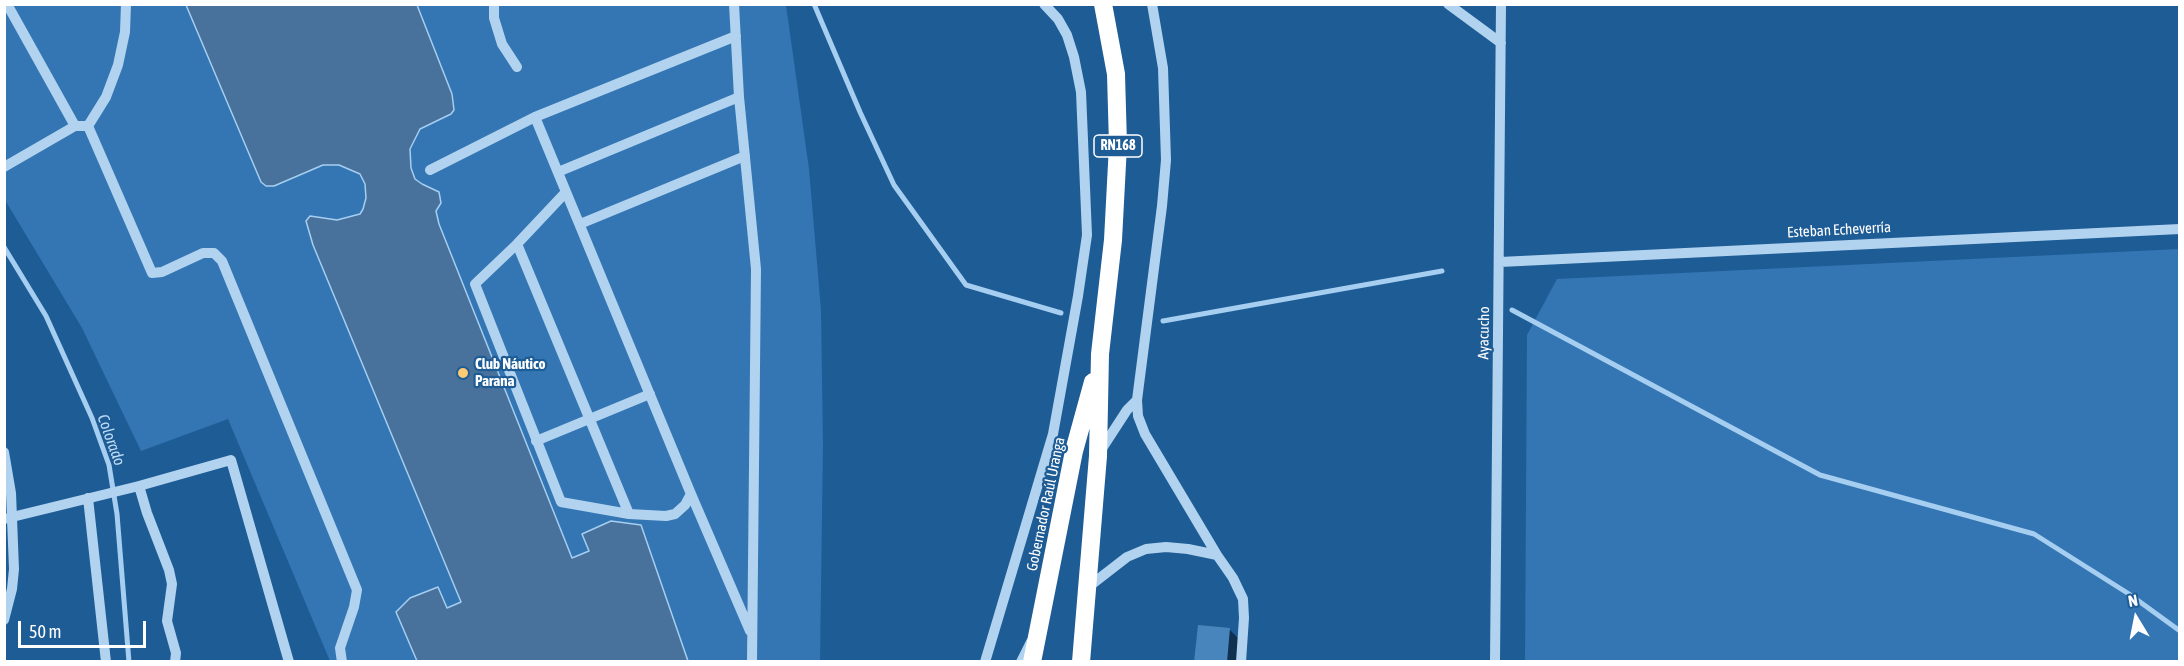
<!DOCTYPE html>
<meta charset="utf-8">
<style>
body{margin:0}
#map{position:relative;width:2184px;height:666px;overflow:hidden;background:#1e5c96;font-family:"Asap Condensed",sans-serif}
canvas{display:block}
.frame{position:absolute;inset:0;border:6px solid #fff;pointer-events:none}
.north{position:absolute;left:2106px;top:588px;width:60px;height:60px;-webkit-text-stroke:4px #1e5c96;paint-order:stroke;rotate:350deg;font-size:16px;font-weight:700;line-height:24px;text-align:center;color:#fff}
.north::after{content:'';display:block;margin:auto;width:21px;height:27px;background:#fff;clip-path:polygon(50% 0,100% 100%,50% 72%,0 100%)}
.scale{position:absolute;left:18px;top:621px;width:128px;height:27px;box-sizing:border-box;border:3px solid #fff;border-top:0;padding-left:8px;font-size:18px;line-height:21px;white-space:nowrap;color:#fff;-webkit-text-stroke:4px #1e5c96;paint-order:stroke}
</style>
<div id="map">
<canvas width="2184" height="666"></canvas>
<div class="frame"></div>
<div class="north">N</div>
<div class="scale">50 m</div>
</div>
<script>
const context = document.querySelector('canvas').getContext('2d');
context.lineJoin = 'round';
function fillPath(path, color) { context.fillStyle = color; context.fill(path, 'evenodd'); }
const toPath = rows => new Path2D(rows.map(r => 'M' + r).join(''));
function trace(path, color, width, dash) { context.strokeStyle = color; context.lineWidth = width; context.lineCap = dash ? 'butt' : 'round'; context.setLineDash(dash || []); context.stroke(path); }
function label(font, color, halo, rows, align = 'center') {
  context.font = font + ' "Asap Condensed",sans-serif'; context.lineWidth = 4.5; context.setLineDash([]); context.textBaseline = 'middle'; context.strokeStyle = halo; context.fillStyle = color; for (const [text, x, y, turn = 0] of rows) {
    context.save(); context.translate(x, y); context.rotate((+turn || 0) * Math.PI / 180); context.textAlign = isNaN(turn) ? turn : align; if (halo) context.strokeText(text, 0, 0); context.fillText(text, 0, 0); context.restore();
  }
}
fillPath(toPath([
 [5,5,786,5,809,169,821,310,823,444,820,661,330,661,228,419,141,451,82,328,5,200],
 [2179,249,2179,661,1525,661,1527,335,1557,279]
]), '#3376b3');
const water = toPath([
 [186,5,417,5,452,94,454,110,451,114,420,129,410,149,411,168,415,179,422,184,439,192,441,203,436,211,439,224,572,558,589,551,582,534,611,521,641,525,688,661,417,661,396,612,410,598,438,587,447,608,461,602,313,245,306,221,310,216,337,220,360,214,363,209,366,198,365,184,360,174,339,165,323,165,274,186,266,186,261,182,186,5]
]);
fillPath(water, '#48729b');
trace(water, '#a6cef0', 1.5);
fillPath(toPath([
 [1230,630,1242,642,1240,662,1195,662]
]), '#0007');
trace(toPath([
 [814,4,860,112,894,185,966,285,1061,313],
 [4,247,46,316,92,418,109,465,117,514,129,662],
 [1512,310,1820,475,2034,534,2129,594,2180,631],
 [1163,321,1442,271]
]), '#a6cef0', 5);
fillPath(toPath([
 [1198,625,1230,628,1227,662,1194,662]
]), '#4785bc');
trace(toPath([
 [7,4,75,126,88,126],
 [494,4,494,18,502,44,517,67],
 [734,4,739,97,756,269,752,662],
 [1152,4,1163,68,1166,160,1162,206,1137,400,1138,416,1145,434,1217,555,1233,578,1243,599,1244,618,1241,662],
 [1448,4,1501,43],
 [535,117,691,494,685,505,675,514,666,516,629,514,561,502,475,284,517,244,566,192],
 [88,126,152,273,162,272,203,253,214,253,222,261,357,590,354,607,340,648,342,662],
 [88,126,106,97,118,65,125,32,126,4],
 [4,167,75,126],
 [430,170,535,117,736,36],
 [558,172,739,97],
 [580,224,745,156],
 [517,244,629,514],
 [1500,262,2180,229],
 [536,441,650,394],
 [1101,450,1127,410,1137,400],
 [4,452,11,493,14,569,12,589,4,620],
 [139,486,147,513,169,570,172,584,167,621,176,653,175,662],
 [691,494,750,631],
 [88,498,106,662],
 [4,519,139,486,231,460,289,662],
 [1087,588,1127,557,1146,549,1166,547,1188,549,1217,555],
 [985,662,1053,434,1078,296,1087,235,1081,92,1074,57,1067,35,1058,19,1044,4],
 [1021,662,1031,642],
 [1495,662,1501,4]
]), '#b2d3ef', 10);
trace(toPath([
 [1032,662,1074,451,1093,382],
 [1081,662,1098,456,1100,354,1113,240,1118,145,1116,74,1103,4]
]), '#fff', 18);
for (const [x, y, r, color] of [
 [463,373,6,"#fdc972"]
]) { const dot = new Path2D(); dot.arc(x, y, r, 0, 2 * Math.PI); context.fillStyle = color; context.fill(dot); trace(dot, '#1e5c96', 2); }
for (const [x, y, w] of [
 [1118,146,48]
]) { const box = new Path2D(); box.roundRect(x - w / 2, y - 11, w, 22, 4.5); context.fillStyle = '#1e5c96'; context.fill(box); trace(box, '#fff', 1.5); }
label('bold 14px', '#fff', null, [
 ["RN168",1118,146]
]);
label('15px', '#fff', '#1e5c96', [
 ["Esteban Echeverría",1839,230,-3],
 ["Ayacucho",1484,333,-89],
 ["Gobernador Raúl Uranga",1046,504,-78]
]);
label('bold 15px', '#fff', '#1e5c96', [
 ["Club Náutico",475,364],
 ["Parana",475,381]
], 'left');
label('italic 16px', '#bfdcf5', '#1e5c96', [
 ["Colorado",111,440,70]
]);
</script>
